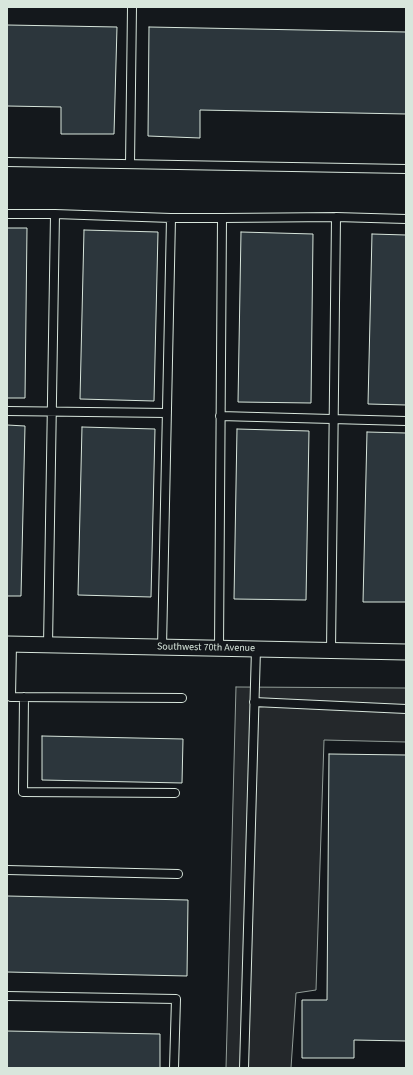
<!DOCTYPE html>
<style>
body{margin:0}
#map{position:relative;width:413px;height:1075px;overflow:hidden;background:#14181c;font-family:"Source Sans 3",sans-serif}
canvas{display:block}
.frame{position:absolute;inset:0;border:8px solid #d8e6dc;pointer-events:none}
</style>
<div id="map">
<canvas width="413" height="1075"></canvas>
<div class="frame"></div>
</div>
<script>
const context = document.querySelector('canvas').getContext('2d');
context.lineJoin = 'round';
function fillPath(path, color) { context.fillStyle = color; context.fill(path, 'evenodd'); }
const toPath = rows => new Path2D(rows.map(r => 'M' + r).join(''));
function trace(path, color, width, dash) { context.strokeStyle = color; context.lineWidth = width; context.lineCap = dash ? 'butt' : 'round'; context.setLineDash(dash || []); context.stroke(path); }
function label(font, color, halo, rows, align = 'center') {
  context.font = font + ' "Source Sans 3",sans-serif'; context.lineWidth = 3; context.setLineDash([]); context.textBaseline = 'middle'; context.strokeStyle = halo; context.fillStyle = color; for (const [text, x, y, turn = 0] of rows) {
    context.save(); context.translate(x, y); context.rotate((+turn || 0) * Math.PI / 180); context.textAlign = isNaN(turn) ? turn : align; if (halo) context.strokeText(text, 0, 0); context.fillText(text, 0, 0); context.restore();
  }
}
const parking = toPath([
 [236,687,406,688,406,742,324,740,316,990,296,993,291,1068,226,1068,236,687]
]);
fillPath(parking, '#24282b');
trace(parking, '#939e99', 1);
const building = toPath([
 [7,25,117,27,114,134,61,134,61,107,7,106,7,25],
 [149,27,406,32,406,114,200,110,200,138,148,136,149,27],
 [7,228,27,228,25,398,7,398,7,228],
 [84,230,158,232,154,401,80,399,84,230],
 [241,232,313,234,311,403,238,402,241,232],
 [372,234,406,235,406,405,368,404,372,234],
 [7,425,25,426,21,596,7,596,7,425],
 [82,427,155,429,151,597,78,595,82,427],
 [237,429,309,431,306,600,234,599,237,429],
 [367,432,406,433,406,602,363,602,367,432],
 [42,736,183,739,182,783,42,780,42,736],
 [329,754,406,755,406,1041,354,1040,354,1058,302,1058,302,1000,327,1000,329,754],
 [7,896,188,900,187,976,7,972,7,896],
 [7,1031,160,1034,160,1068,7,1068,7,1031]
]);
fillPath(building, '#2c363c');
trace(building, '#d8e6dc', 1);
const service = toPath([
 [7,162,406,169],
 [130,164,132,7],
 [7,214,55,214],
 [7,411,167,413],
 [220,416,406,421],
 [12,644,11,697,182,698],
 [48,645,55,214,171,218],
 [162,647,171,218,222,218],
 [219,648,222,218,336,217],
 [331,650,336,217,406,219],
 [24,697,23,792,175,793],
 [254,702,406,709],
 [7,870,178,874],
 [7,996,176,999,174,1068],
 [244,1068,256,649]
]);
const minor = toPath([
 [7,644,406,652]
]);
trace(service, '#d8e6dc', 10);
trace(minor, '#d8e6dc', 17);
trace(service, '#14181c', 8);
trace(minor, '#14181c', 15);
label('10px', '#d8e6dc', '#14181c', [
 ["Southwest 70th Avenue",206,648,1]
]);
</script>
